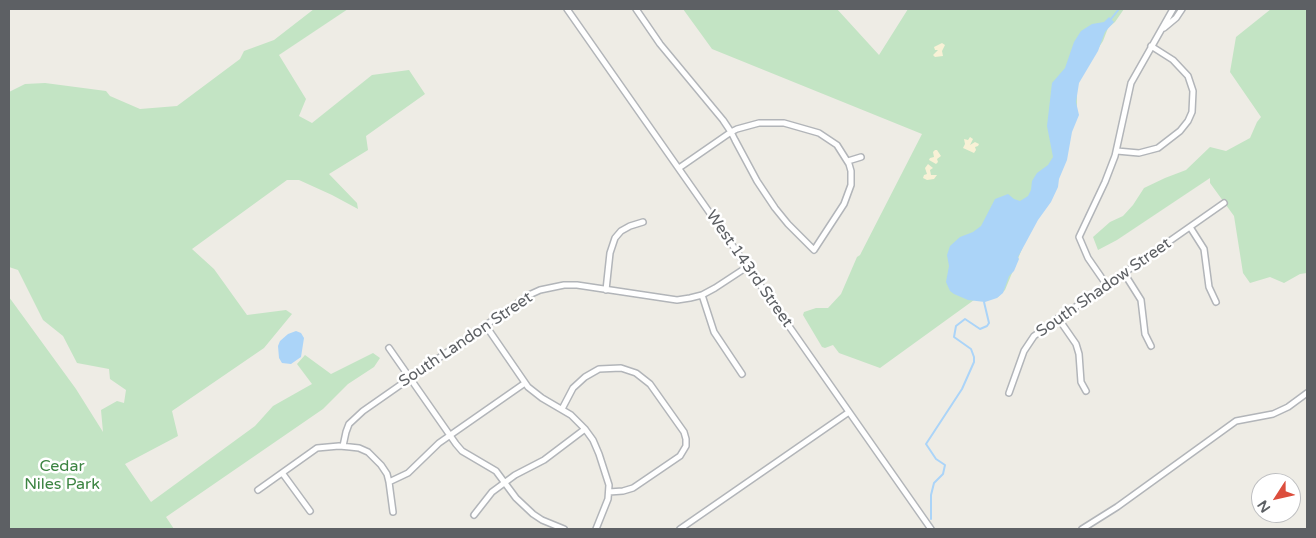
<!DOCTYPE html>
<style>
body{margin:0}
#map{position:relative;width:1316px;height:538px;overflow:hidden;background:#eeece5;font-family:"Varela Round",sans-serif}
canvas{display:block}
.frame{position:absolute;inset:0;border:10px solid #5d6064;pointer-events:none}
.north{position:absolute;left:1251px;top:473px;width:50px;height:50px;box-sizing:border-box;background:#fff;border:1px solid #bebfc1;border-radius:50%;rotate:235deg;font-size:14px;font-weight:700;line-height:20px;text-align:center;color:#5d6064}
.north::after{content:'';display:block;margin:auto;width:18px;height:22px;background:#dc4e3d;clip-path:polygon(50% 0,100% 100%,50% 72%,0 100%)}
</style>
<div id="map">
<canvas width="1316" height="538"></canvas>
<div class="frame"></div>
<div class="north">N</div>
</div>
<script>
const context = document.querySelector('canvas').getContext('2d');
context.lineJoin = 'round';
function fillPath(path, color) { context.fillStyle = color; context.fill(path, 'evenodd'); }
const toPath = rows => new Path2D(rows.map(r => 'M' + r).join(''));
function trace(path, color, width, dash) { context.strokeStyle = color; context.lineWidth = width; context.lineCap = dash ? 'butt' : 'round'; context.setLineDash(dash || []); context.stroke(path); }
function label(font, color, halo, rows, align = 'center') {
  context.font = font + ' "Varela Round",sans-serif'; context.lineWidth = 5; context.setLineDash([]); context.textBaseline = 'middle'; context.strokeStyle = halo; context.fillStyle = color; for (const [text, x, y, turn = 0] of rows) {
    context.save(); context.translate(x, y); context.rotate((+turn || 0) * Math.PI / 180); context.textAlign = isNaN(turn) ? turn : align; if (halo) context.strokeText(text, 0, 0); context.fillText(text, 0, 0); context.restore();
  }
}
fillPath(toPath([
 [314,9,348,9,279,55,306,99,299,116,312,123,372,75,409,70,425,94,366,136,368,150,329,174,357,203,358,209,332,195,299,180,287,180,192,249,214,269,247,315,286,310,292,314,264,348,172,411,178,436,125,464,151,502,255,426,273,406,312,384,297,364,305,355,331,374,373,353,380,358,374,367,348,384,323,409,166,517,174,529,9,529,9,297,76,389,103,432,101,410,117,401,124,403,126,390,110,379,109,369,77,363,63,336,43,320,18,270,9,267,9,92,25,84,45,83,106,91,110,96,140,109,177,106,240,59,244,51,274,40],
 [683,9,837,9,879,55,908,9,1124,9,1115,22,1108,28,1103,41,1077,81,1077,116,1005,290,998,297,986,301,974,300,880,368,839,353,833,345,825,348,822,347,803,315,804,312,816,308,828,308,841,294,857,257,860,255,922,134,712,49],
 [1271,9,1307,9,1307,273,1300,274,1284,283,1270,277,1250,283,1243,273,1234,216,1210,183,1210,178,1117,240,1098,250,1093,237,1110,222,1123,216,1133,205,1144,188,1165,178,1186,170,1210,147,1226,151,1250,138,1257,122,1261,117,1230,72,1236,37]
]), '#c3e4c4');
fillPath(toPath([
 [942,43,945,45,942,51,943,56,935,57,933,55,938,50,935,50,934,47],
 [970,137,973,139,970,145,975,142,979,144,978,146,975,147,976,150,974,153,963,148,965,144,964,139,968,140],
 [935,150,937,150,941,156,937,159,938,162,936,164,929,160,930,158,934,157,933,152],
 [928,164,933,168,930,170,931,175,937,175,934,179,927,180,923,178,924,175,927,174,925,168]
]), '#f8f1d6');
fillPath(toPath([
 [1109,17,1114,22,1105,32,1098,51,1079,83,1076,102,1079,115,1072,132,1067,160,1059,179,1058,187,1051,202,1038,220,1018,257,1019,259,1014,271,1009,276,1003,293,997,298,985,302,968,300,954,294,950,291,946,282,949,266,947,255,950,246,960,237,973,232,981,226,995,199,1008,194,1014,199,1020,201,1028,196,1031,190,1032,181,1037,173,1048,165,1053,157,1047,126,1052,83,1065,68,1074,42,1081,31,1092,24,1104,22],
 [296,331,301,333,304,338,301,357,291,364,282,363,279,358,278,346,280,341,288,334]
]), '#abd4f8');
trace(toPath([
 [1111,19,1119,9],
 [931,519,931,495,934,483,943,474,945,465,936,459,926,444,962,389,974,362,974,357,971,349,954,337,956,326,965,319,980,329,987,326,989,323,984,302]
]), '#abd4f8', 2);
const minor = toPath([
 [567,9,931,529],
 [636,9,660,44,723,120,731,132,735,140,757,181,775,208,788,224,814,250,844,204,851,185,851,171,849,164,837,145,819,133,784,123,759,123,737,129,731,132,679,168],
 [1164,28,1176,18,1182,9],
 [1117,151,1139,153,1158,148,1180,131,1188,121,1192,112,1193,91,1188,76,1173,60,1151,46],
 [848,161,861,157],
 [1190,227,1204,249,1209,287,1216,302],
 [1124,273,1141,300,1145,334,1151,346],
 [1106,284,1088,258,1079,237,1105,182,1115,156,1131,83,1173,9],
 [606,290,610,253,615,238,621,231,630,226,643,222],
 [702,295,714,332,742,374],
 [1058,318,1076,344,1079,354,1081,382,1086,391],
 [486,326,528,387,542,398,571,415,585,429,593,440,599,454,609,485,608,499,596,529],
 [389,348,456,444,462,451,496,471,516,498,533,514,542,520,564,529],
 [1009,393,1024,351,1034,336,1224,203],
 [562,409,573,388,585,377,599,369,621,368,636,373,650,384,684,432,686,439,686,446,680,456,633,488,623,491,609,492],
 [343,446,346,432,349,424,363,411,529,295,540,290,564,285,577,285,677,300,690,298,702,295,715,288,747,267],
 [283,474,310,511],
 [389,482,408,473,439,443,525,383],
 [258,490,317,448,339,446,350,447,359,448,368,452,381,465,387,474,389,482,393,512],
 [474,515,492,492,515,475,544,460,585,429],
 [680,529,849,412],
 [1082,529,1117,507,1236,421,1273,414,1288,407,1307,393]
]);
trace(minor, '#b2b5b9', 8);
trace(minor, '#fff', 5);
label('16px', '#5d6064', '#fff', [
 ["West 143rd Street",749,269,55],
 ["South Shadow Street",1104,288,-35],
 ["South Landon Street",466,340,-34]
]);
label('16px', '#3c8442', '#fff', [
 ["Cedar",62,467],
 ["Niles Park",62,485]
]);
</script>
